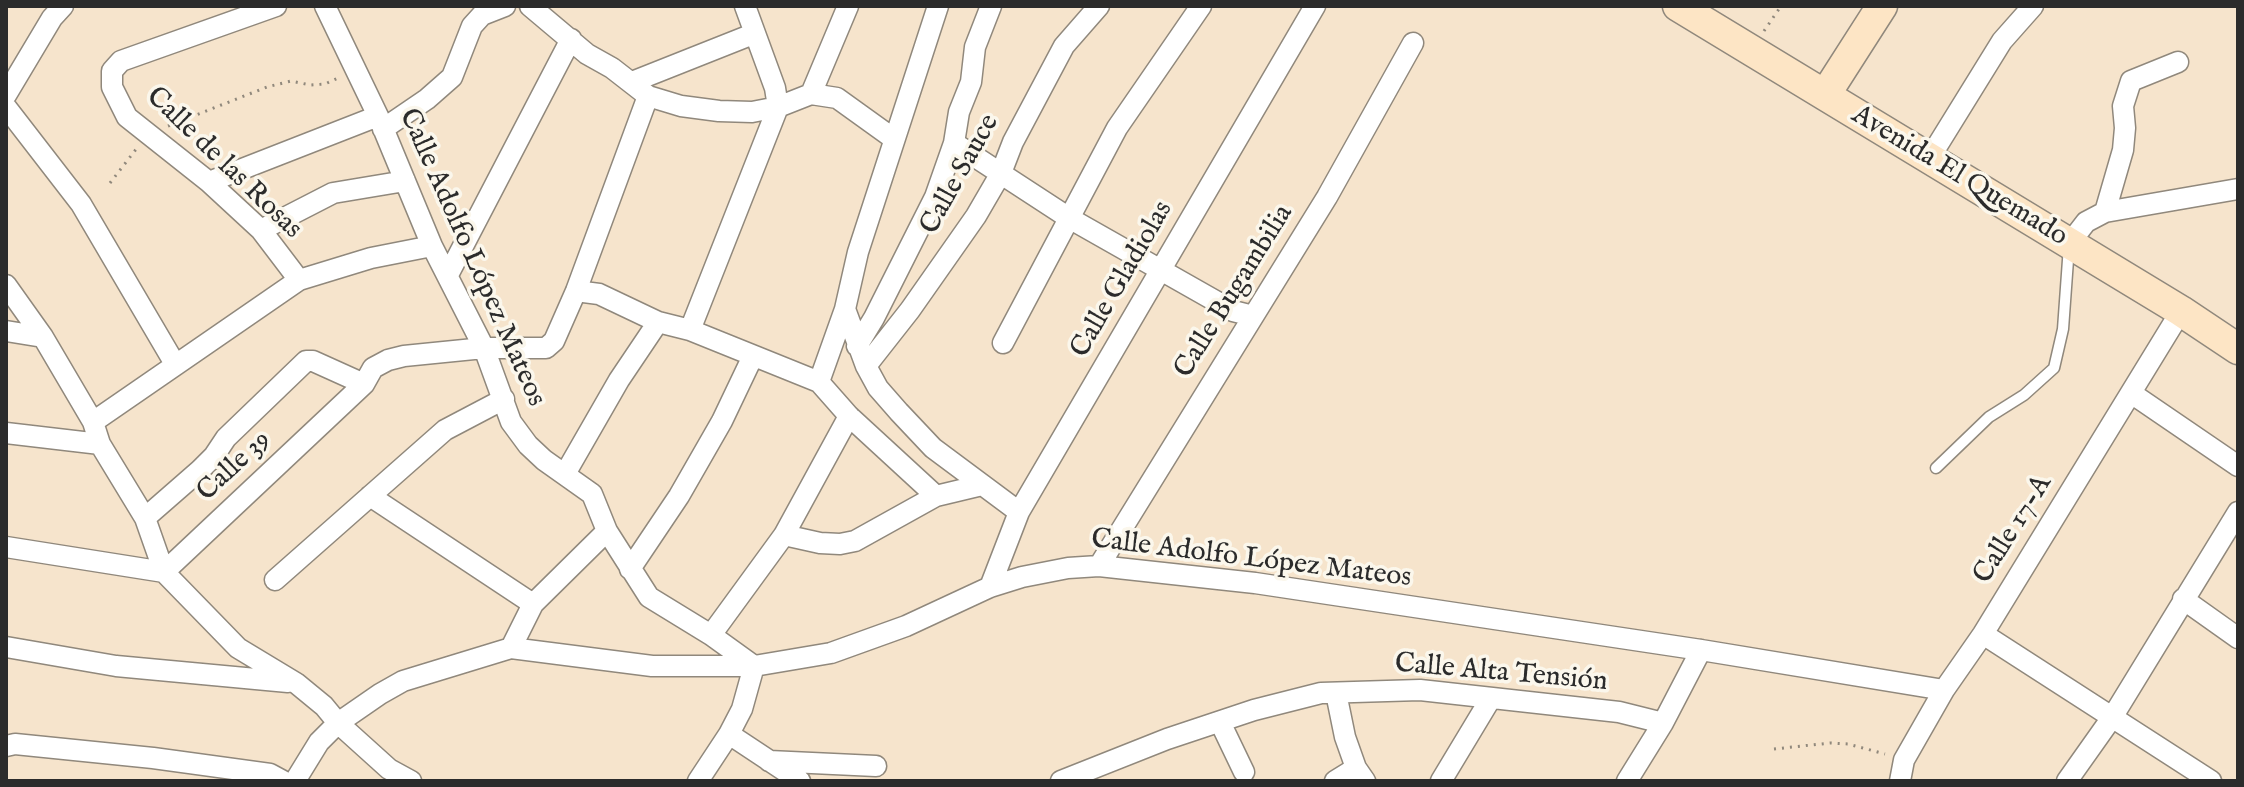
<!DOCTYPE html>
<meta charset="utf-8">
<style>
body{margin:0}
#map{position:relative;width:2244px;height:787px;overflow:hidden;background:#f6e4cc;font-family:"IM FELL English",serif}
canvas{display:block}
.frame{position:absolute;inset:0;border:8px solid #2b2b2b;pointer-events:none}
</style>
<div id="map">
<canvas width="2244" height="787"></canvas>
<div class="frame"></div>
</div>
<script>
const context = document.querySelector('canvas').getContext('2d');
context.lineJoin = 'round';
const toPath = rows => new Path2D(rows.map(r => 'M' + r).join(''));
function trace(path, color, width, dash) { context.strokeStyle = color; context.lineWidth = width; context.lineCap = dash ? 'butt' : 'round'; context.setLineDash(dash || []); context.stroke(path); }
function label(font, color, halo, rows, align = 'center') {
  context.font = font + ' "IM FELL English",serif'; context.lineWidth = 7; context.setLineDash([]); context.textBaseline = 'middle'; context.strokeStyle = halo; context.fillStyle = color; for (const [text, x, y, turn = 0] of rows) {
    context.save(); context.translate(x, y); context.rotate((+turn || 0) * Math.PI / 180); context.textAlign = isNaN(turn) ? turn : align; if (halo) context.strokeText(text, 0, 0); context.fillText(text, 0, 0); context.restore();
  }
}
const lane = toPath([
 [1936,468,1989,417,2024,395,2054,368,2063,329,2069,246]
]);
const street = toPath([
 [276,6,121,61,112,71,112,87,127,117,209,182,261,230,299,280],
 [325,6,378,116,432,246,484,348,511,422,528,445,544,460,592,494,607,531,649,597,711,635,754,666],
 [530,6,587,54,612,68,648,96,681,106,719,111,752,112,778,107,811,94,848,6],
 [938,6,858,252,845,309,866,366,878,388,899,412,933,448,1019,512],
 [632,82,753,34],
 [811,94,837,98,894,139],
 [6,95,52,18,63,6],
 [6,107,81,204,175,364],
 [383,129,427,99,452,77,472,26,482,15,505,6],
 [954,143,1069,218,1219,303,1233,311,1253,316],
 [1929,159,2002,41,2033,6],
 [209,182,378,116],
 [2105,212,2123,150,2125,128,2123,106,2131,81,2178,62],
 [261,230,333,193,405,181],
 [2069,244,2086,222,2105,212,2238,189],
 [448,275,571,39],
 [6,285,43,337,93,422,100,444,145,518,164,572,238,648,296,683,324,706,338,723,389,769,411,781],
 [576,291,599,294,658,322,690,330,819,382,849,416,936,496],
 [690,330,778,107,775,88,745,6],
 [6,331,43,337],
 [1003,343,1117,128,1201,6],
 [857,346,874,318,935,197,954,143,959,112,971,82,975,47,991,6],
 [866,366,910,310,976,216,1001,173,1013,142,1064,46,1099,6],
 [819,382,845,309],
 [2131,393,2238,466],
 [93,422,299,280,371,258,432,246],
 [6,433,100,444],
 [565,474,619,380,658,322],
 [370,496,533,604],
 [145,518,200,470,214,456,226,438,306,361,313,361,364,384],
 [784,535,820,543,840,544,855,541,936,496,982,485],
 [6,547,164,572,364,384,373,368,388,360,404,356,484,348,546,348,554,341,576,291,648,96],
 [1099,566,1327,197,1413,43],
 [630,569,679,496,722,421,753,356],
 [275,580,445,430,504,399],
 [990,587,1019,512,1315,6],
 [2183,599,2238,638],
 [1983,634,2211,781],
 [711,635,784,535,849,416],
 [6,647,116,666,288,682],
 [511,648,533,604,607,531],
 [1336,693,1345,737,1356,768,1365,781],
 [1220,722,1244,772],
 [729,734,800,781],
 [6,746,15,744,153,758,270,774,283,781],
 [769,761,876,766],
 [295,781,319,742,338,723,380,694,403,681,511,648,652,666,754,666,831,653,906,626,990,587,1022,577,1068,568,1099,566,1255,583,1701,650,1944,690],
 [698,781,729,734,742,709,754,666],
 [1061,781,1167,739,1254,710,1321,693,1420,690,1619,712,1663,723],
 [1335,781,1356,768],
 [1441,781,1491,698],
 [1627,781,1663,723,1701,650],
 [1900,781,1904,760,1944,690,1983,634,2181,311],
 [2067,781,2113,716,2238,512]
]);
const secondary = toPath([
 [1678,6,2181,311,2238,349],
 [1825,95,1882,6]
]);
trace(lane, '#90887c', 13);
trace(street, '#90887c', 23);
trace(secondary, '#90887c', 33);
trace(toPath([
 [1764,31,1781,6],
 [168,126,267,87,291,81,310,85,325,84,338,78],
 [110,183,137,148],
 [1774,749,1830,743,1848,744,1885,754]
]), '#90887c', 3, [2, 6]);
trace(lane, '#fff', 10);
trace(street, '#fff', 20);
trace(secondary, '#fde5c5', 30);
label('28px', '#2b2b2b', '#fbf7ec', [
 ["Calle de las Rosas",223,164,44],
 ["Calle Sauce",961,175,-61],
 ["Avenida El Quemado",1959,177,31],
 ["Calle Adolfo López Mateos",471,258,66],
 ["Calle Gladiolas",1123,280,-60],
 ["Calle Bugambilia",1235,292,-58],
 ["Calle 39",235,467,-43],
 ["Calle 17-A",2014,530,-58],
 ["Calle Adolfo López Mateos",1251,560,7],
 ["Calle Alta Tensión",1501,674,5]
]);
</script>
